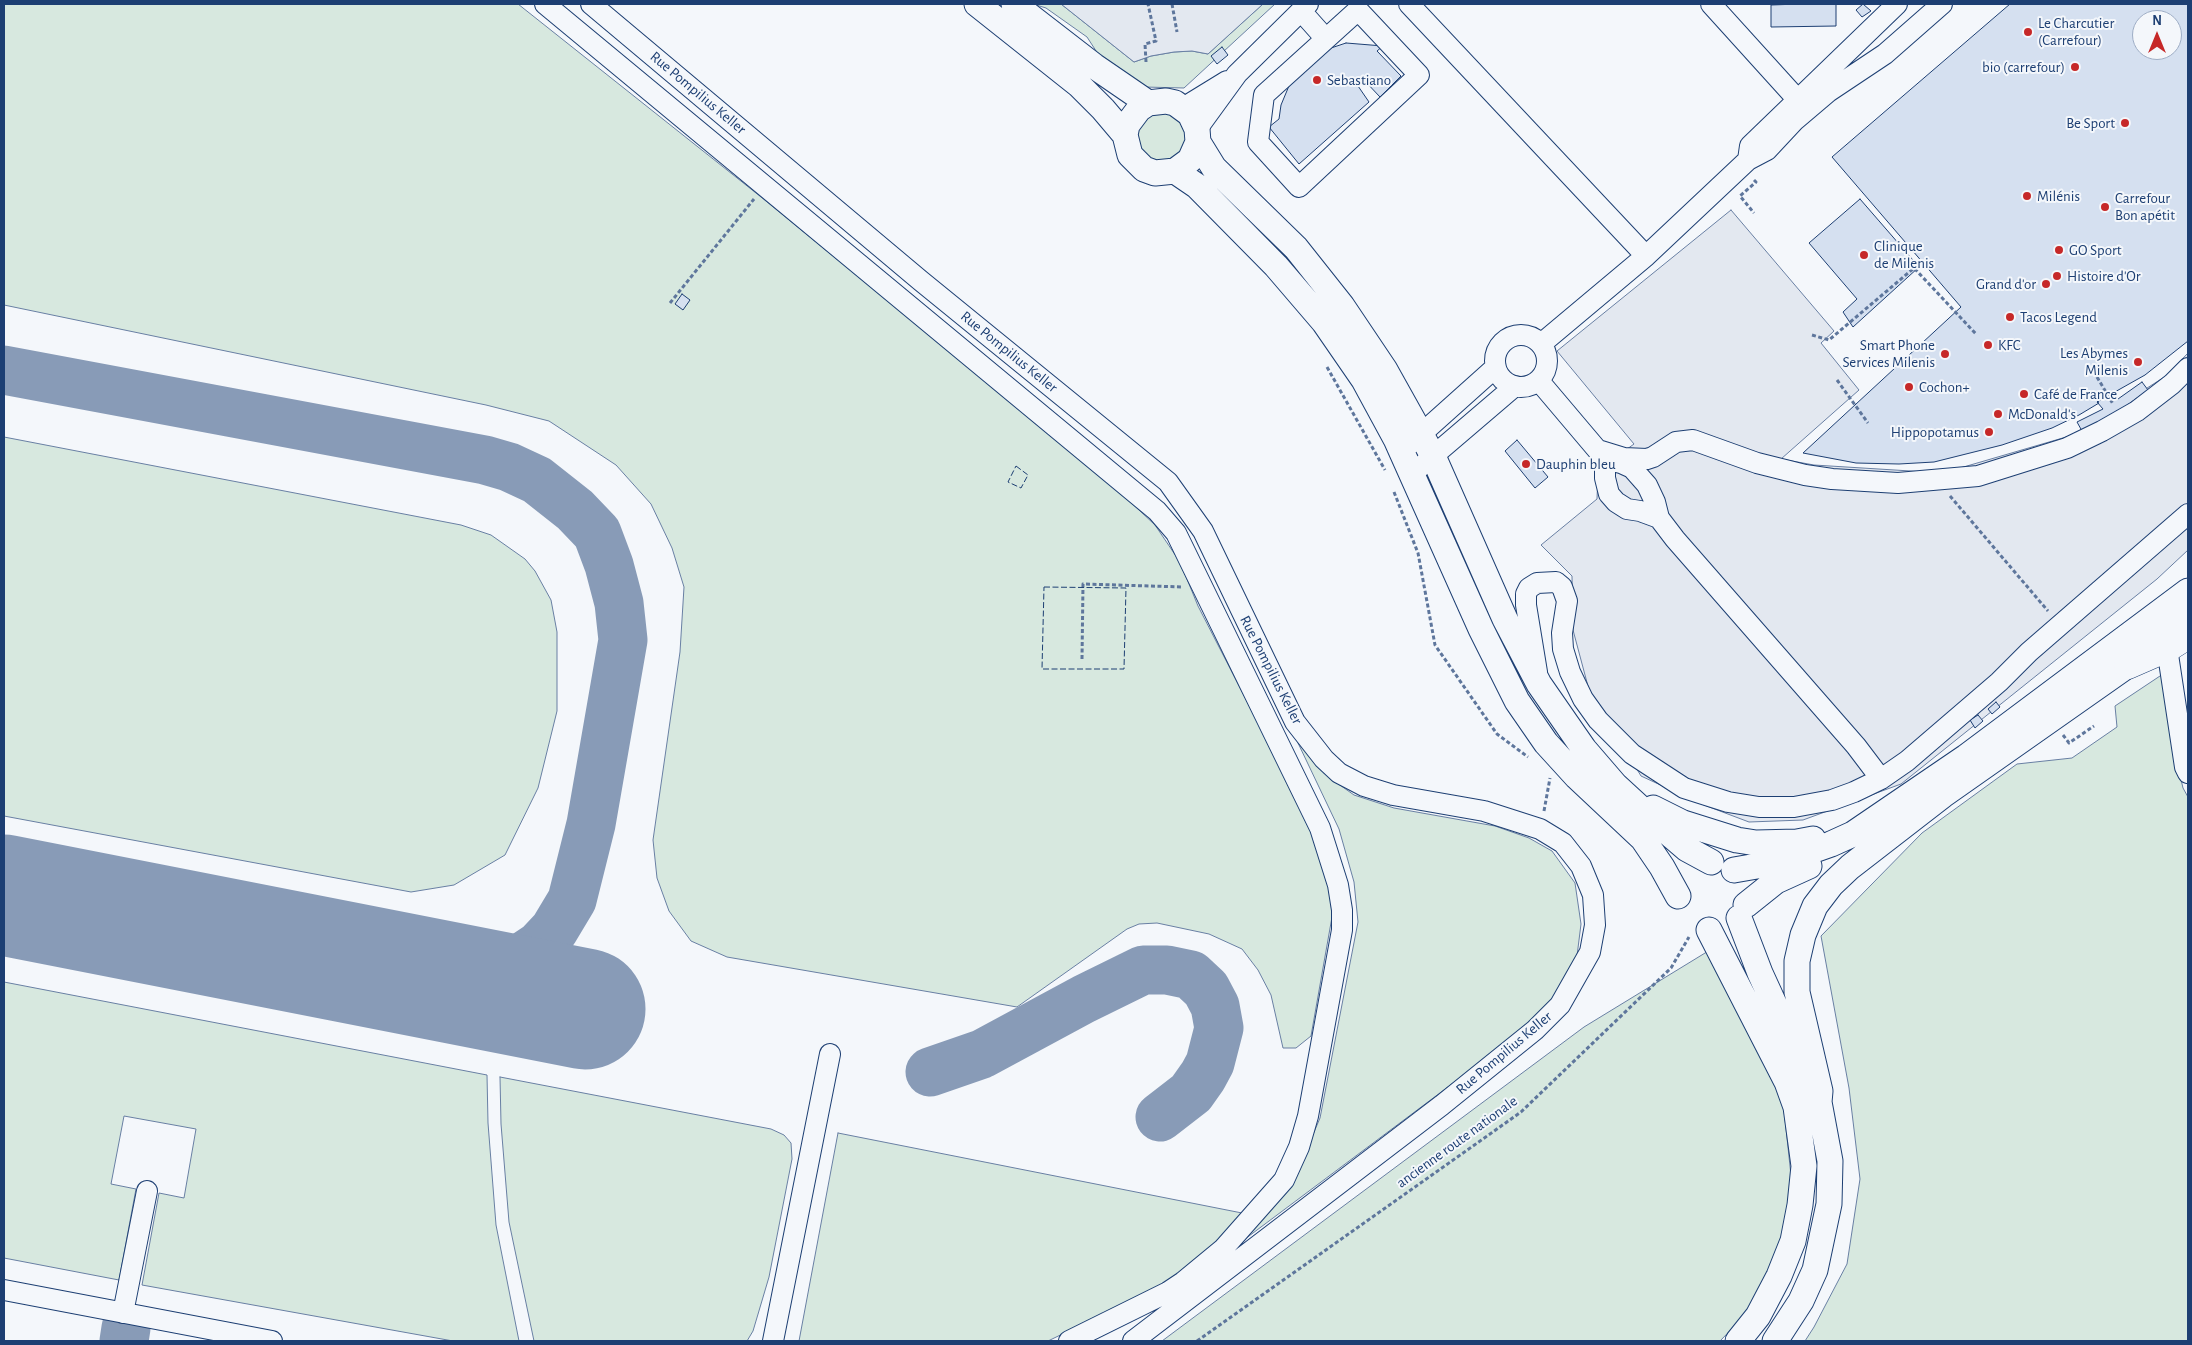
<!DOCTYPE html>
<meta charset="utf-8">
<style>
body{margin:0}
#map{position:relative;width:2192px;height:1345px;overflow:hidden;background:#f4f7fb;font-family:"Alegreya Sans",sans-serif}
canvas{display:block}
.frame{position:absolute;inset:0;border:5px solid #1d3f73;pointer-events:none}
.north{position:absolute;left:2132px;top:10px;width:50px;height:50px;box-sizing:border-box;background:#f4f7fb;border:1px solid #9eadc5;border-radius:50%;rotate:0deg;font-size:14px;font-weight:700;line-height:20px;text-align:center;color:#1d3f73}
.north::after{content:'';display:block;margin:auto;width:18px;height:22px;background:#c62828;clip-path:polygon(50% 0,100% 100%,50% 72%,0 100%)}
</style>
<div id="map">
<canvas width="2192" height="1345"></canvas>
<div class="frame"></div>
<div class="north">N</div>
</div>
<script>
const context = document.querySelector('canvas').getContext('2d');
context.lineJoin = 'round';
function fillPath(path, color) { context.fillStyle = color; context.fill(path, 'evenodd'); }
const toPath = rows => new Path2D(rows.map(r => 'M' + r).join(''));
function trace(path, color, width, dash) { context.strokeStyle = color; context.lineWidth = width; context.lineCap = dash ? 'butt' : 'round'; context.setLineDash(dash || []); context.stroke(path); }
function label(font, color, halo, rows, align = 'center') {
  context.font = font + ' "Alegreya Sans",sans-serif'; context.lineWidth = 4; context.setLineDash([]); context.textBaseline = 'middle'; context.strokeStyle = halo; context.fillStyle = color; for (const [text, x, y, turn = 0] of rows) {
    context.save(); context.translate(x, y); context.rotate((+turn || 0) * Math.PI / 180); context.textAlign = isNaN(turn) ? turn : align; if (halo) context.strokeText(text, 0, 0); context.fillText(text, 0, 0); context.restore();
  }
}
const green = toPath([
 [4,4,518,4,761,197,1107,480,1155,525,1180,562,1198,606,1316,836,1330,885,1332,917,1311,1036,1296,1048,1283,1048,1271,995,1258,970,1242,949,1209,934,1157,923,1139,924,1127,929,1017,1007,727,957,691,941,669,911,657,878,653,840,680,652,684,587,672,548,651,504,616,465,549,421,486,405,4,305,4,4],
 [1033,4,1061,4,1134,62,1151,56,1174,52,1192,51,1208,54,1263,4,1275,4,1184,88,1144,87,1100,57,1087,37,1046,8,1033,4],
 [1174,111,1191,134,1179,161,1143,160,1134,126,1147,112,1174,111],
 [4,437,461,525,491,535,525,559,535,571,551,600,557,632,557,711,538,788,505,855,454,885,411,892,4,816,4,437],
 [2166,672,2170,734,2183,788,2188,797,2188,1341,1805,1341,1814,1327,1847,1264,1860,1179,1849,1088,1821,936,1922,833,2017,764,2072,758,2117,727,2115,706,2166,672],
 [1298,743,1330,778,1354,795,1394,808,1495,826,1529,838,1552,851,1575,883,1581,924,1577,956,1565,984,1540,1018,1237,1245,1297,1172,1320,1118,1358,922,1354,882,1339,829,1298,743],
 [1710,950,1783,1100,1792,1185,1781,1246,1752,1308,1720,1341,1162,1341,1584,1027,1710,950],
 [4,982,487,1075,488,1123,496,1225,519,1341,453,1341,142,1285,159,1193,184,1198,196,1129,124,1116,111,1184,136,1189,119,1280,4,1258,4,982],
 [500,1077,771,1129,784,1135,791,1143,792,1159,769,1277,753,1331,747,1341,534,1341,509,1222,501,1124,500,1077],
 [838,1133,1242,1213,1217,1246,1178,1278,1048,1341,799,1341,838,1133]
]);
fillPath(green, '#d7e8df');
trace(green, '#687fa3', 1);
const parking = toPath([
 [1061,4,1263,4,1208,54,1192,51,1174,52,1151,56,1134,62,1061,4],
 [1731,210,1834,331,1821,343,1859,390,1781,459,1814,465,1943,473,2073,435,2166,376,2188,353,2188,550,2157,579,1901,784,1803,820,1749,822,1704,805,1641,776,1589,690,1573,630,1572,576,1541,545,1597,499,1598,472,1590,459,1607,445,1623,452,1634,444,1557,351,1731,210]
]);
fillPath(parking, '#e3e8f0');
trace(parking, '#687fa3', 1);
trace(toPath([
 [4,370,485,460,509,467,537,480,575,510,597,533,609,565,619,603,623,640,591,824,572,900,554,930,539,946,518,960,494,970,466,976,429,979],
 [930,1072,982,1054,1084,999,1143,970,1167,970,1191,975,1206,989,1215,1006,1219,1028,1210,1063,1203,1076,1191,1093,1160,1117],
 [124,1341,126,1328]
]), '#889bb7', 49);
trace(toPath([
 [4,895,585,1009]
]), '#889bb7', 121);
const building = toPath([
 [1799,4,1836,4,1836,26,1771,27,1771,5,1799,4],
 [1863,4,1871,11,1862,17,1856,10,1863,4],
 [2010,4,2188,4,2188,341,2145,375,2097,402,2099,403,2079,415,2052,428,2002,445,1934,462,1899,464,1856,463,1803,453,1961,307,1832,157,2010,4],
 [2142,20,2172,20,2172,50,2142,50,2142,20],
 [1346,43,1383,46,1377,51,1401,76,1380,97,1364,80,1358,86,1369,102,1299,164,1269,127,1279,119,1281,105,1291,81,1325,50,1346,43],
 [1222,47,1228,55,1217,64,1211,56,1222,47],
 [1860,199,1919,267,1853,327,1843,312,1857,299,1809,243,1860,199],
 [682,294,690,300,683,310,675,304,682,294],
 [2142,382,2148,390,2126,406,2082,431,2077,422,2103,409,2097,402,2115,391,2118,399,2142,382],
 [1517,440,1548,477,1535,488,1505,451,1517,440],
 [1996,702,2000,707,1992,714,1988,709,1996,702],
 [1978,715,1983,721,1975,728,1970,720,1978,715]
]);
fillPath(building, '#d5e0f0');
trace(building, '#1d3f73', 1);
const minor = toPath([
 [545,4,1157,511,1176,533,1320,828,1338,885,1342,910,1342,930,1308,1116,1299,1147,1284,1180,1223,1249,1183,1282,1168,1292,1069,1341],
 [591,4,921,281,1168,482,1203,531,1295,722,1324,759,1339,773,1364,786,1393,795,1484,811,1540,829,1563,843,1581,866,1593,895,1595,925,1590,952,1560,1005,1535,1030,1442,1105,1133,1341],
 [1409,4,1646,256],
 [1711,4,1797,99],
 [1358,10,1419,75,1299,187,1258,142,1264,95,1358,10],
 [1301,11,1326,39],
 [1183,108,1227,81],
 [1197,129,1237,74,1308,4],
 [1748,160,1750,146,1897,4],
 '1495 361a26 26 0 1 1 52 0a26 26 0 1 1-52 0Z',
 [1541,344,1646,256,1748,160,1767,150,1795,120,1828,92,1885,54,1942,4],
 [1539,381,1605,459,1621,463,1632,468,1647,485,1655,502,1659,518,1675,539,1856,746,1881,779],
 [1410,444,1496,367],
 [1598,450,1624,458,1647,459,1653,457,1676,442,1693,440,1757,463,1805,475,1832,479,1898,483,1978,476,2067,448,2102,431,2137,411,2172,384,2188,368],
 [1605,459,1605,478,1609,494,1616,502,1627,509,1640,511,1659,518],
 [1412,474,1515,386],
 [2167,648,2185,767,2188,773],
 [1537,672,1526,605,1526,594,1529,588,1537,583,1556,582,1562,587,1567,601,1562,633,1563,649,1570,672,1583,699,1598,720,1632,754,1684,788,1728,802,1759,807,1794,807,1832,800,1854,792,1881,779,1907,761,1999,682,2029,652,2188,514],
 [4,1290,272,1341],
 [123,1313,147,1191],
 [773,1341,830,1054]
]);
const major = toPath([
 [977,4,1079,85,1103,109,1125,135],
 [1014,4,1094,66,1148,103,1166,101,1175,103,1190,114,1197,129,1198,142,1190,160,1175,171,1155,173,1144,169,1130,155,1125,135,1127,125,1139,109,1148,103],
 [1198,142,1214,168,1296,248,1342,306,1385,370,1433,456,1505,619,1539,684,1584,749,1615,785,1652,819,1687,849,1711,862],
 [1175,171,1197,186,1276,266,1324,322,1364,380,1396,439,1481,629,1517,701,1546,743,1577,777,1643,839,1662,867,1678,896],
 [1653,808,1683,823,1737,840,1756,843,1797,842,1813,839],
 [1734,870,1780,862,1831,844,1853,834,1966,757,2188,591],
 [1746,905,1776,881,1809,866],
 [1739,918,1760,973,1819,1102,1830,1161,1829,1204,1815,1270,1801,1301,1775,1341],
 [1709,930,1787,1082,1796,1107,1804,1166,1800,1205,1793,1241,1779,1276,1758,1316,1738,1341],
 [1819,1102,1820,1091,1797,992,1797,961,1803,935,1815,906,1831,885,1850,867,1943,795,2128,665,2188,617]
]);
const highway = toPath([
 [2128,665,2167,648,2188,635]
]);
trace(minor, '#1d3f73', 22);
trace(major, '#1d3f73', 27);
trace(highway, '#1d3f73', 29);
trace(toPath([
 [1172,4,1177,32],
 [1146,62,1145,44,1156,41,1148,4],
 [1754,180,1756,182,1740,196,1754,213],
 [670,303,754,199],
 [1812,335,1829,340,1914,268,1976,334],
 [1327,367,1385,470],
 [2097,377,2113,404],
 [1837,380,1868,423],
 [1394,492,1418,553,1435,645,1497,734,1528,757],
 [1950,496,2048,611],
 [1082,659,1083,584,1183,587],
 [2063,735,2069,743,2094,726],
 [1544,811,1550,778],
 [1197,1341,1521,1112,1671,968,1689,937]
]), '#5e769c', 3, [4, 2.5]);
trace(minor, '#f4f7fb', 20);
trace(major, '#f4f7fb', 25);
trace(highway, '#f4f7fb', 28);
trace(toPath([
 [1016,466,1028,475,1021,488,1008,482,1016,466],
 [1044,587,1126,588,1124,669,1042,669,1044,587]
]), '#1d3f73', 1, [6, 2.5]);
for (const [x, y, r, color] of [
 [2028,32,5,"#c62828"],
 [2075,67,5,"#c62828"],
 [1317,80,5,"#c62828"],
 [2125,123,5,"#c62828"],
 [2027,196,5,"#c62828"],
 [2105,207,5,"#c62828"],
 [2059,250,5,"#c62828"],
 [1864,255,5,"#c62828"],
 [2057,276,5,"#c62828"],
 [2046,284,5,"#c62828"],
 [2010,317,5,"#c62828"],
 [1988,345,5,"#c62828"],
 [1945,354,5,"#c62828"],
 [2138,362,5,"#c62828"],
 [1909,387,5,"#c62828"],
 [2024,394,5,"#c62828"],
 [1998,414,5,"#c62828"],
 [1989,432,5,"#c62828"],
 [1526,464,5,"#c62828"]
]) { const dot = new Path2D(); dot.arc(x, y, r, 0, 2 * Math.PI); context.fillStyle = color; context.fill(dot); trace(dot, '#f4f7fb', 2); }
label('15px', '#1d3f73', '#f4f7fb', [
 ["Le Charcutier",2038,23],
 ["(Carrefour)",2038,40],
 ["bio (carrefour)",2065,67,"right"],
 ["Sebastiano",1327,80],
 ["Be Sport",2115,123,"right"],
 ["Milénis",2037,196],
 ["Carrefour",2115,198],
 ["Bon apétit",2115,215],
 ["Clinique",1874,246],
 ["de Milenis",1874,263],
 ["GO Sport",2069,250],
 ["Histoire d'Or",2067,276],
 ["Grand d'or",2036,284,"right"],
 ["Tacos Legend",2020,317],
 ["Smart Phone",1935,345,"right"],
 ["Services Milenis",1935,362,"right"],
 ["KFC",1998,345],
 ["Les Abymes",2128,353,"right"],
 ["Milenis",2128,370,"right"],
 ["Cochon+",1919,387],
 ["Café de France",2034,394],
 ["McDonald's",2008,414],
 ["Hippopotamus",1979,432,"right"],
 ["Dauphin bleu",1536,464]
], 'left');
label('15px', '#1d3f73', '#f4f7fb', [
 ["Rue Pompilius Keller",698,93,40],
 ["Rue Pompilius Keller",1009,352,39],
 ["Rue Pompilius Keller",1271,670,63],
 ["Rue Pompilius Keller",1504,1053,-40],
 ["ancienne route nationale",1457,1142,-36]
]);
</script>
